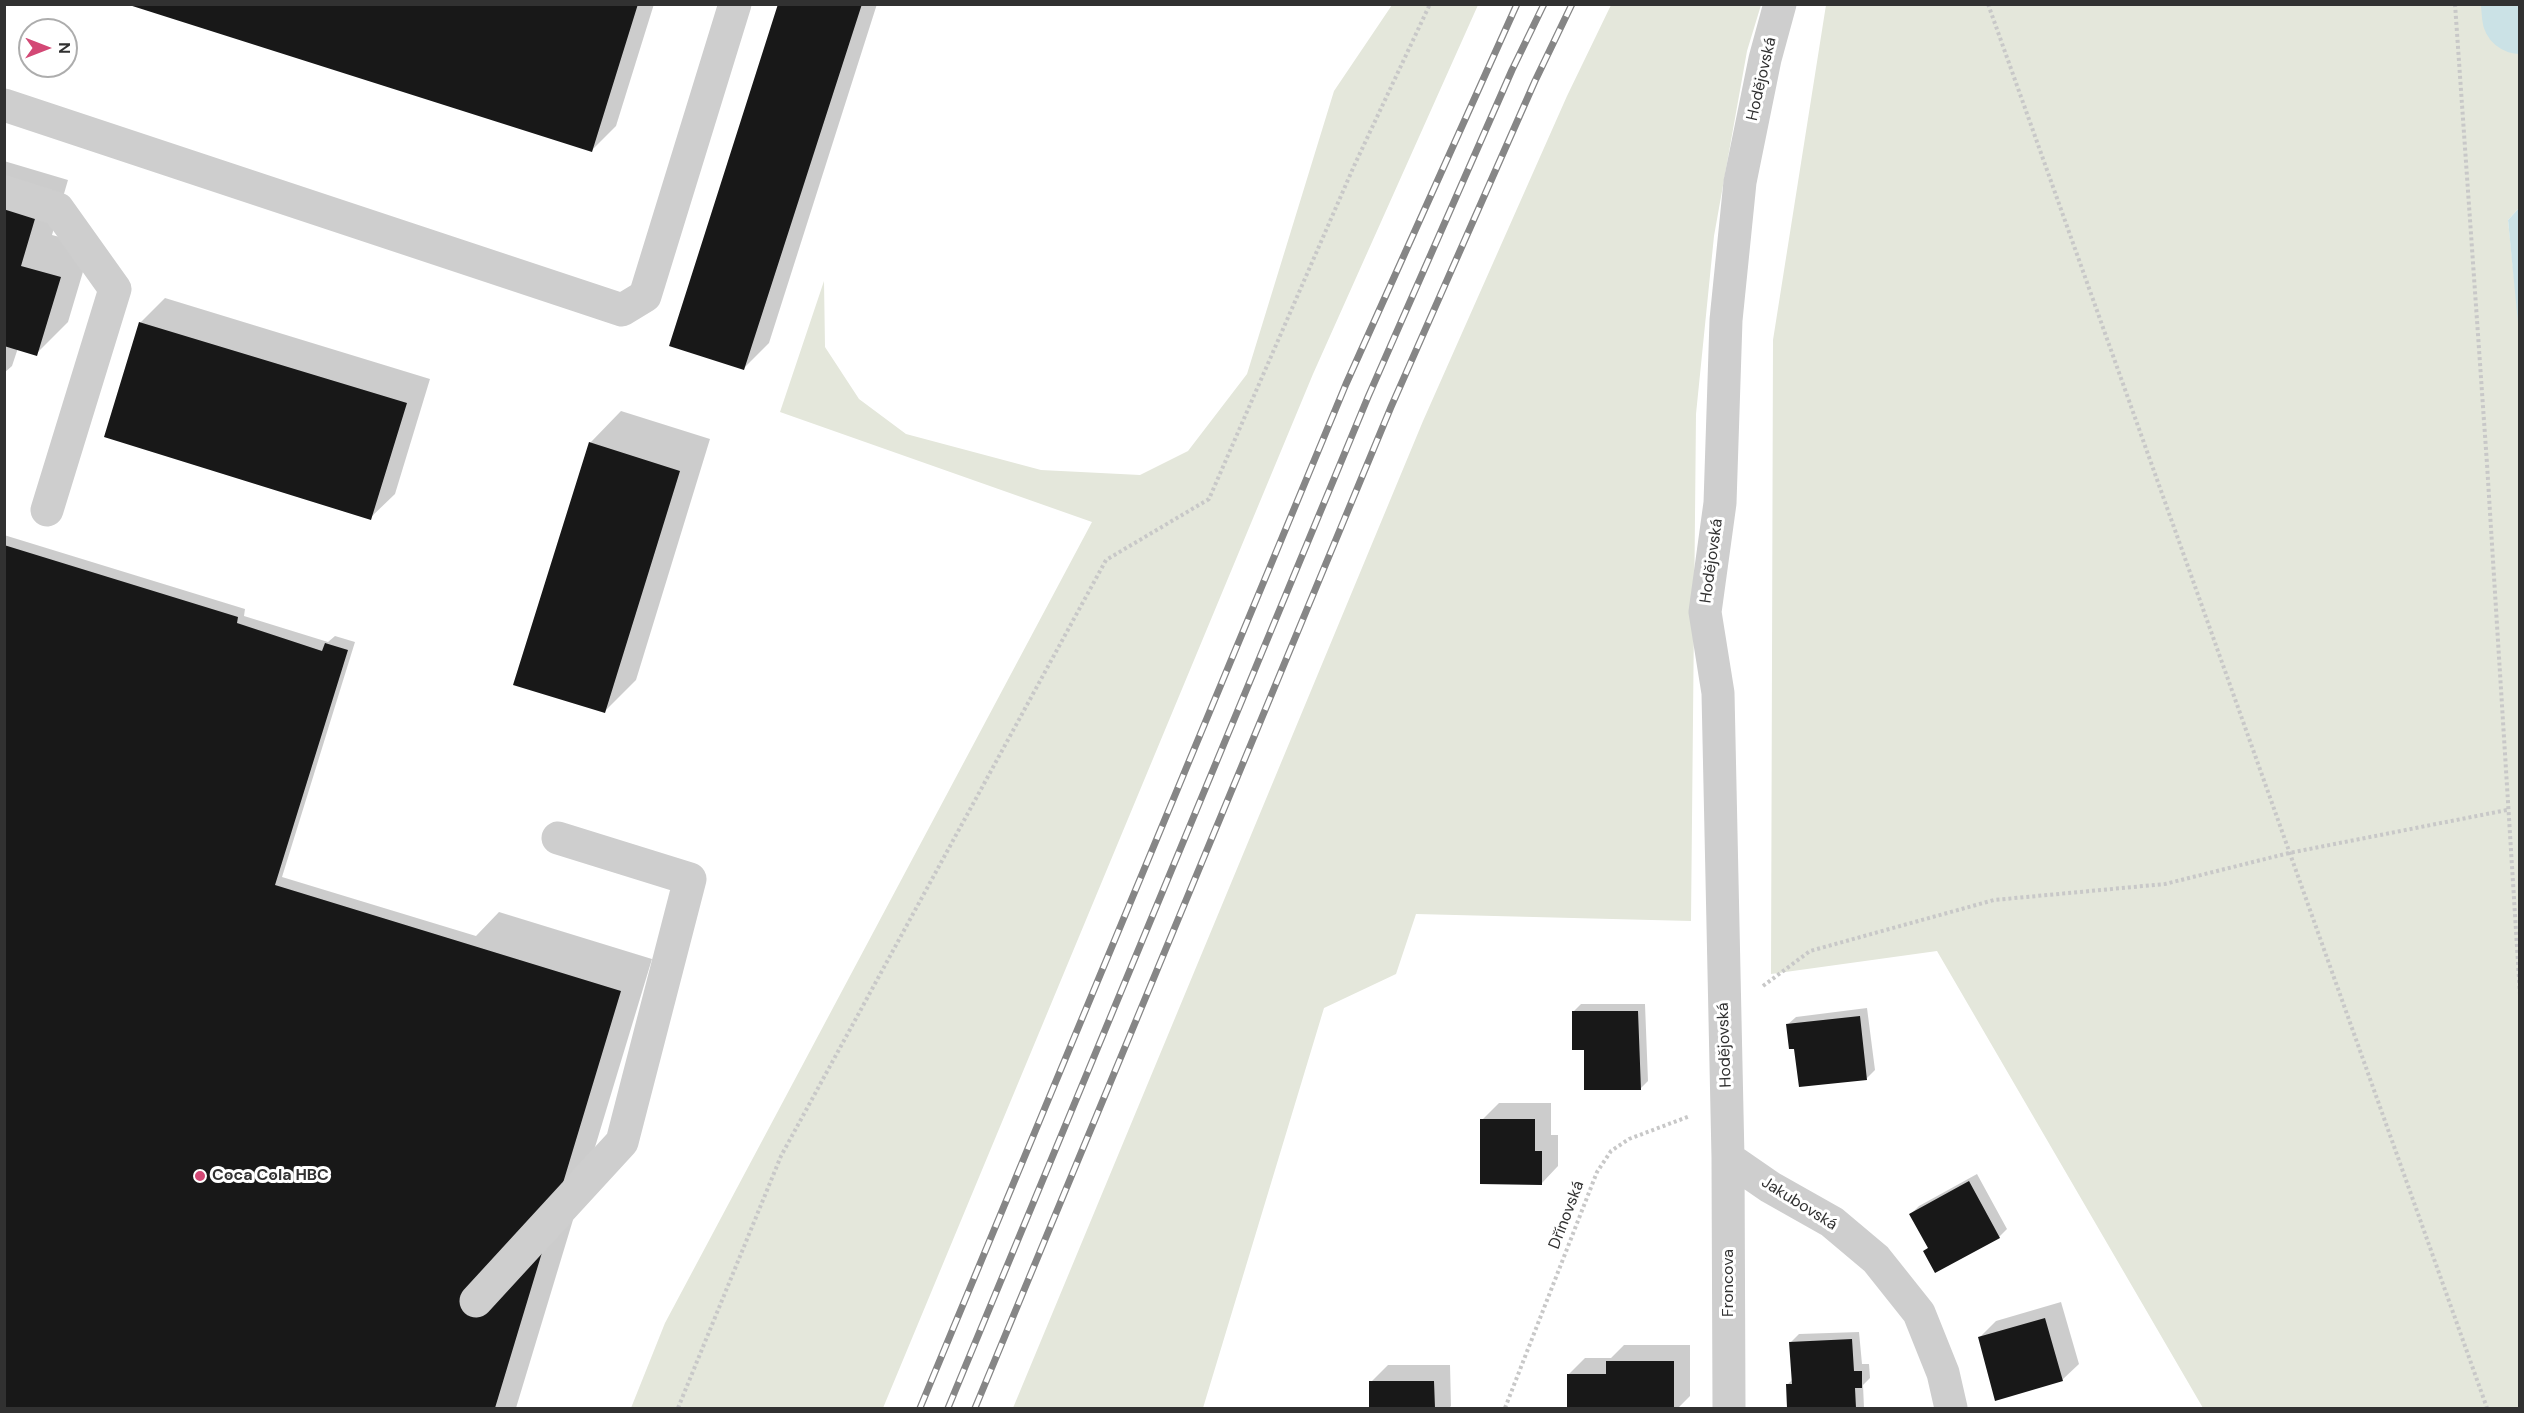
<!DOCTYPE html>
<meta charset="utf-8">
<style>
body{margin:0}
#map{position:relative;width:2524px;height:1413px;overflow:hidden;background:#fff;font-family:"DM Sans",sans-serif}
canvas{display:block}
.frame{position:absolute;inset:0;border:6px solid #313131;pointer-events:none}
.north{position:absolute;left:18px;top:18px;width:60px;height:60px;box-sizing:border-box;background:#fff;border:2px solid #adadad;border-radius:50%;rotate:90deg;font-size:16px;font-weight:700;line-height:24px;text-align:center;color:#313131}
.north::after{content:'';display:block;margin:auto;width:21px;height:27px;background:#d34875;clip-path:polygon(50% 0,100% 100%,50% 72%,0 100%)}
</style>
<div id="map">
<canvas width="2524" height="1413"></canvas>
<div class="frame"></div>
<div class="north">N</div>
</div>
<script>
const context = document.querySelector('canvas').getContext('2d');
context.lineJoin = 'round';
function fillPath(path, color) { context.fillStyle = color; context.fill(path, 'evenodd'); }
const toPath = rows => new Path2D(rows.map(r => 'M' + r).join(''));
function trace(path, color, width, dash) { context.strokeStyle = color; context.lineWidth = width; context.lineCap = dash ? 'butt' : 'round'; context.setLineDash(dash || []); context.stroke(path); }
function label(font, color, halo, rows, align = 'center') {
  context.font = font + ' "DM Sans",sans-serif'; context.lineWidth = 6; context.setLineDash([]); context.textBaseline = 'middle'; context.strokeStyle = halo; context.fillStyle = color; for (const [text, x, y, turn = 0] of rows) {
    context.save(); context.translate(x, y); context.rotate((+turn || 0) * Math.PI / 180); context.textAlign = isNaN(turn) ? turn : align; if (halo) context.strokeText(text, 0, 0); context.fillText(text, 0, 0); context.restore();
  }
}
fillPath(toPath([
 [1392,5,1478,5,1313,374,883,1408,631,1408,665,1323,1092,522,780,412,824,281,825,347,859,399,906,434,1041,470,1140,475,1188,451,1247,374,1334,91],
 [1611,5,1761,5,1747,51,1714,236,1696,414,1691,921,1416,914,1396,974,1324,1008,1203,1408,1013,1408,1423,421,1567,96],
 [1826,5,2519,5,2519,208,2508,220,2520,333,2519,1408,2203,1408,1937,951,1771,974,1773,340]
]), '#e4e7db');
fillPath(toPath([
 [2519,208,2519,333,2508,220]
]), '#cbe2e6');
fillPath(toPath([
 [129,4,654,4,616,126,592,150],
 [780,4,877,4,769,343,744,368],
 [4,161,68,180,52,235,91,245,68,322,36,354,18,348,12,366,4,373],
 [165,298,430,379,395,494,370,518,140,323],
 [621,411,710,439,636,680,604,712,590,443],
 [4,535,245,609,244,616,328,642,335,636,355,642,282,877,476,936,499,912,652,959,516,1408,4,1408],
 [1581,1004,1645,1004,1648,1081,1640,1089,1585,1049,1573,1012],
 [1867,1008,1875,1070,1867,1078,1796,1047,1787,1025,1796,1017],
 [1499,1103,1551,1103,1551,1135,1558,1135,1558,1166,1542,1183,1482,1120],
 [1977,1174,2007,1229,1999,1237,1925,1251,1929,1247,1911,1214,1919,1206],
 [2061,1302,2079,1364,2062,1380,1979,1338,1996,1321],
 [1859,1332,1862,1364,1869,1364,1870,1378,1863,1385,1864,1408,1789,1408,1787,1385,1793,1379,1791,1342,1799,1334],
 [1624,1345,1690,1345,1690,1396,1678,1408,1568,1408,1568,1375,1585,1358,1611,1358],
 [1388,1365,1450,1365,1451,1406,1449,1408,1371,1408,1371,1382]
]), '#0003');
trace(toPath([
 [2519,4,2520,16]
]), '#cbe2e6', 76);
fillPath(toPath([
 [126,4,638,4,592,152],
 [778,4,862,4,744,370,669,346],
 [4,202,37,212,21,266,61,277,37,356,4,346],
 [139,322,407,403,371,520,104,437],
 [589,442,680,471,605,713,513,685],
 [4,545,238,617,237,623,322,651,325,643,348,650,275,885,621,991,495,1408,4,1408],
 [1572,1011,1638,1011,1641,1090,1584,1090,1584,1050,1572,1050],
 [1860,1016,1867,1080,1799,1087,1794,1049,1789,1049,1786,1024],
 [1480,1119,1535,1119,1535,1151,1542,1151,1542,1185,1480,1184],
 [1969,1181,2000,1238,1935,1273,1923,1251,1928,1248,1909,1214],
 [2045,1318,2063,1381,1995,1401,1978,1337],
 [1852,1339,1854,1371,1862,1371,1862,1388,1855,1388,1856,1408,1787,1408,1786,1384,1792,1384,1789,1342],
 [1606,1361,1674,1361,1674,1408,1567,1408,1567,1374,1606,1374],
 [1369,1381,1434,1381,1435,1408,1369,1408]
]), '#181818');
trace(toPath([
 [1988,4,2487,1408],
 [2455,4,2487,464,2520,995],
 [1763,986,1810,951,1994,900,2165,884,2289,853,2507,810],
 [678,1408,781,1156,1106,560,1209,499,1354,166,1430,4],
 [1505,1408,1597,1172,1611,1151,1629,1139,1690,1116]
]), '#c8c8c8', 4, [3, 3]);
trace(toPath([
 [4,105,622,310,645,296,735,4],
 [4,192,58,209,115,289,47,510],
 [1728,1158,1770,1187,1832,1222,1876,1259,1919,1313,1943,1373,1951,1408],
 [476,1301,622,1142,690,879,558,838],
 [1729,1408,1728,1158,1718,693,1705,612,1720,503,1726,320,1740,182,1765,59,1780,4]
]), '#cecece', 33);
const rail = toPath([
 [920,1408,1346,384,1517,4],
 [948,1408,1368,397,1512,70,1544,4],
 [975,1408,1391,407,1535,81,1572,4]
]);
trace(rail, '#868686', 7);
trace(rail, '#fff', 4.5, [14]);
for (const [x, y, r, color] of [
 [200,1176,6,"#d34875"]
]) { const dot = new Path2D(); dot.arc(x, y, r, 0, 2 * Math.PI); context.fillStyle = color; context.fill(dot); trace(dot, '#fff', 2); }
label('16px', '#313131', '#fff', [
 ["Hodějovská",1762,79,-77],
 ["Hodějovská",1712,561,-82],
 ["Hodějovská",1725,1045,-92],
 ["Jakubovská",1799,1204,32],
 ["Dřínovská",1567,1215,-69],
 ["Froncova",1729,1283,-90]
]);
label('bold 16px', '#313131', '#fff', [
 ["Coca Cola HBC",212,1176]
], 'left');
</script>
